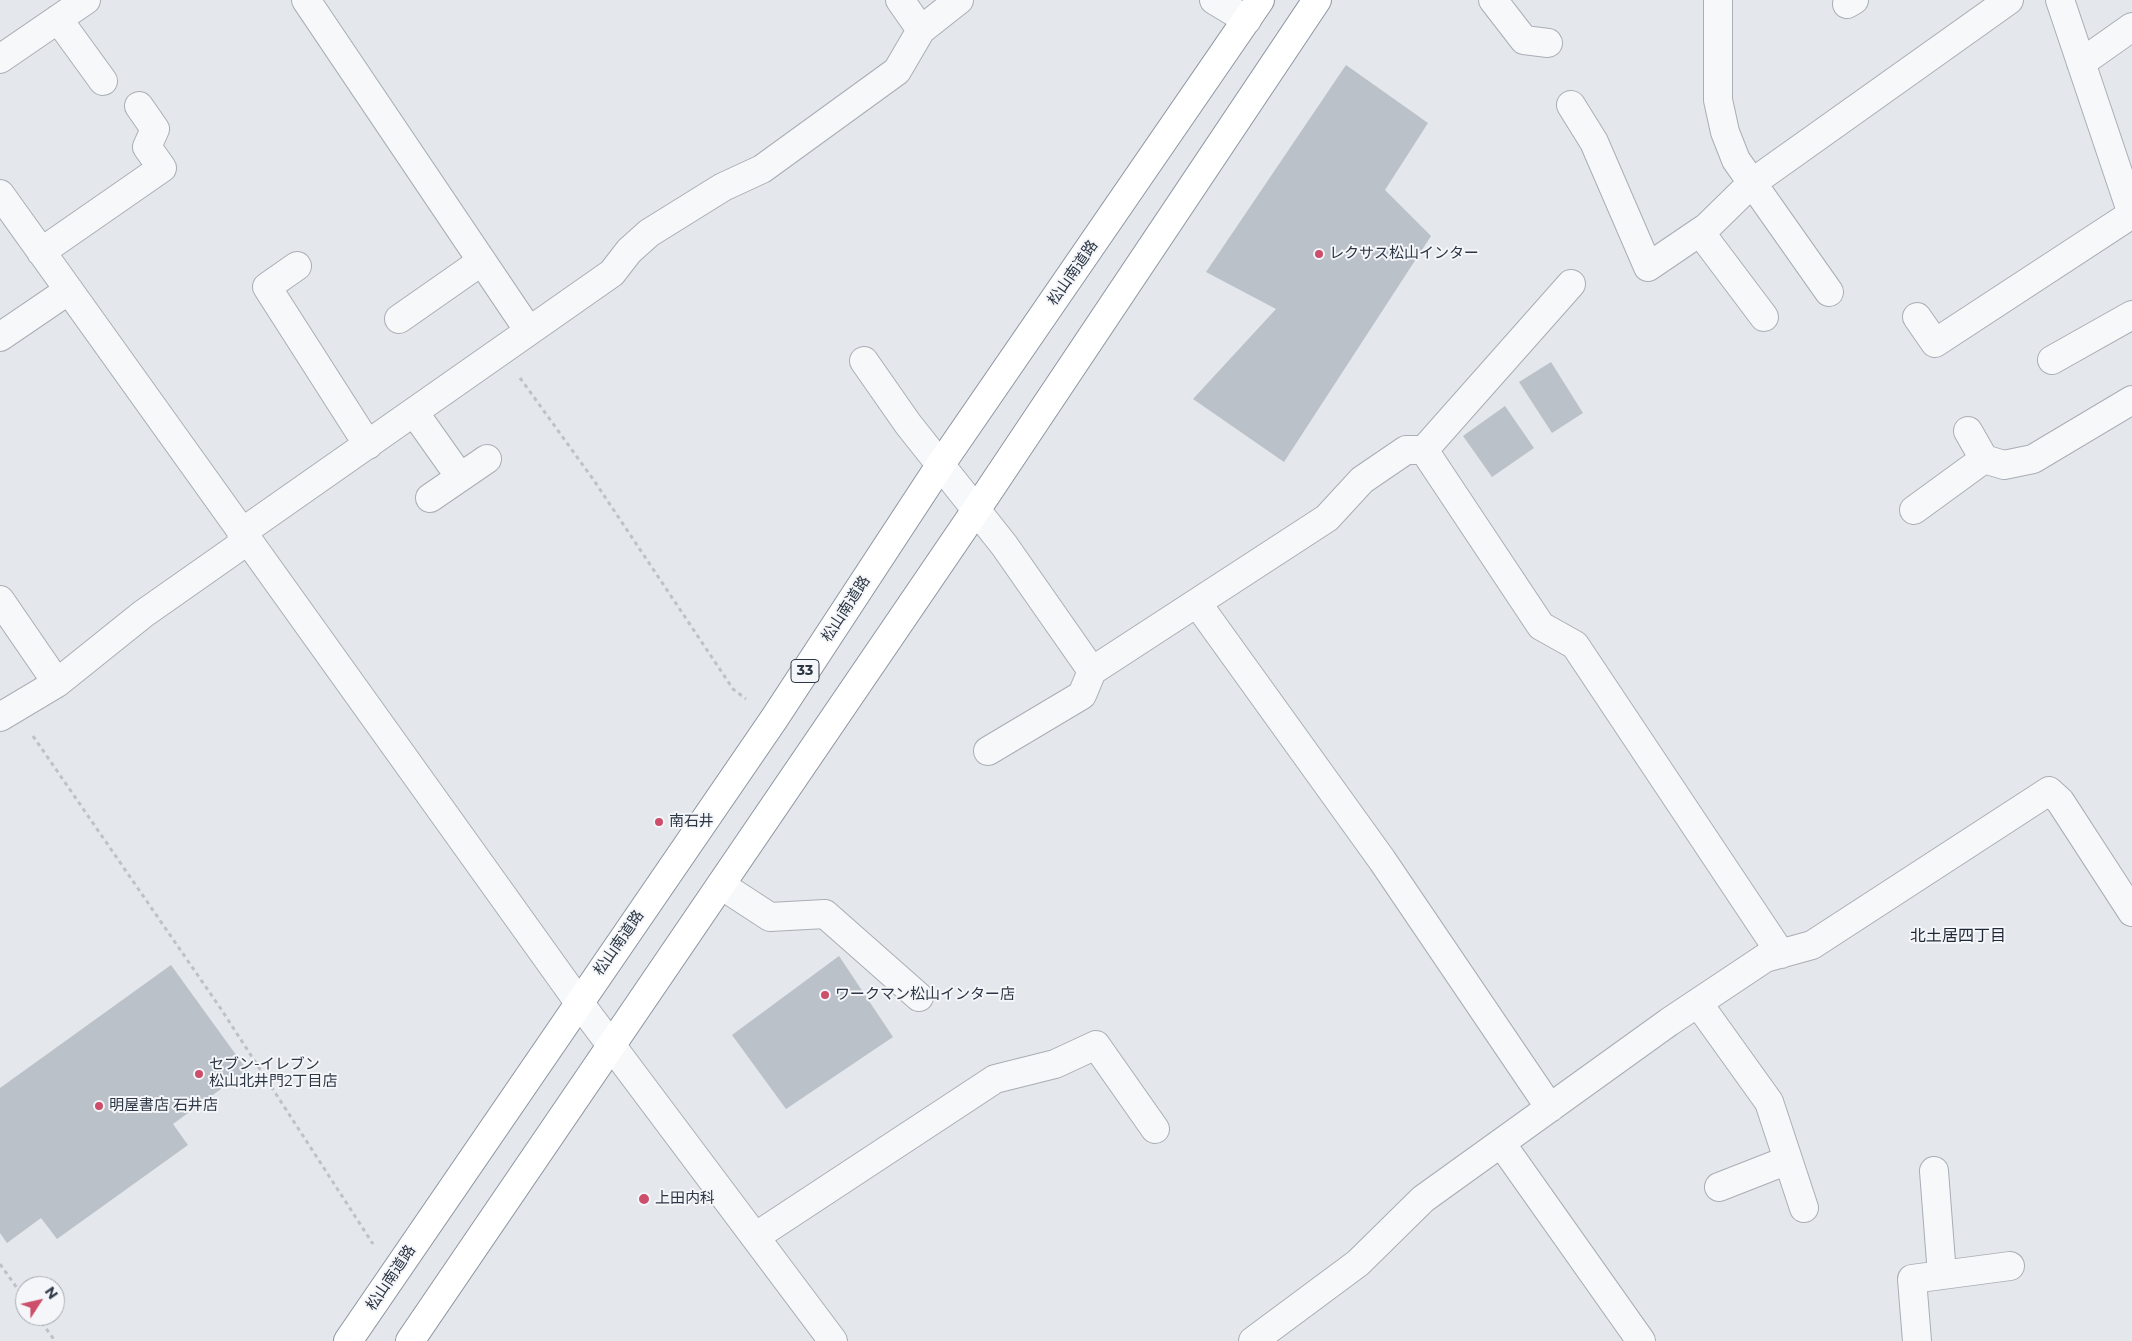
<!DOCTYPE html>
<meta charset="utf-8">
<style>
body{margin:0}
#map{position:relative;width:2132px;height:1341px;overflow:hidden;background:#e4e7eb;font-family:Montserrat,sans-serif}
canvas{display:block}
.north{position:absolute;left:15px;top:1276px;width:50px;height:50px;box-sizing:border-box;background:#f4f6f9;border:1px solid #a4a9b1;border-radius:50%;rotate:55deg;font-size:14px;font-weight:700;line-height:20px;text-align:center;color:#2c3644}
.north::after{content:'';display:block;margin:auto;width:18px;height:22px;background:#cc4e6a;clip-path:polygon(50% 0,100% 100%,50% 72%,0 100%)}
</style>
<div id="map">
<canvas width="2132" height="1341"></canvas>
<div class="north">N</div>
</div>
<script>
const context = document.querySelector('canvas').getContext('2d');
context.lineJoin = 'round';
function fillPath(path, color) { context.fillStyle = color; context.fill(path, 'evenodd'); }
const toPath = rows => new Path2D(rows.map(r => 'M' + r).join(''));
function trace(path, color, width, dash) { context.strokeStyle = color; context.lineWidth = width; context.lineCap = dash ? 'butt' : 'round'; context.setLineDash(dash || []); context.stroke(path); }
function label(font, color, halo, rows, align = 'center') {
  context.font = font + ' Montserrat,"Noto Sans JP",sans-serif'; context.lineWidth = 4; context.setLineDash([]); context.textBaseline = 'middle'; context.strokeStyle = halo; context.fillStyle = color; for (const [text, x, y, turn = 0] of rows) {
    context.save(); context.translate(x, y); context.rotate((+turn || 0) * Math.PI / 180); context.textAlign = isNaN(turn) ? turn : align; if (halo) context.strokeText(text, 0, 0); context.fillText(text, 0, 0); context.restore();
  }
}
fillPath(toPath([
 [1346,65,1428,123,1385,190,1431,236,1284,462,1193,399,1276,309,1206,272],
 [1551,362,1583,413,1552,433,1519,382],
 [1505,406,1534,448,1492,477,1463,436],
 [839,956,893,1037,786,1109,732,1035],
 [171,965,247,1070,173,1124,188,1145,57,1239,41,1218,7,1243,0,1233,0,1088]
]), '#bbc1c9');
const street = toPath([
 [306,0,529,331],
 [900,0,921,30],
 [1214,0,1247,20],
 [1493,0,1524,40,1548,43],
 [1718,0,1718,100,1725,132,1736,160,1829,292],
 [2060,0,2132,214],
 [1847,4,1854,0],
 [58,19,103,81],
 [0,59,86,0],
 [2081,63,2132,27],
 [1571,105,1594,142,1648,267,1707,227,1752,183,2009,0],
 [0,194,578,1001,833,1341],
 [1700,232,1764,317],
 [41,252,162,168,147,147,155,129,139,106],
 [297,266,267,287,368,445],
 [1571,284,1424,450,1541,626,1575,645,1781,954],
 [1917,317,1935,343,2132,214],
 [399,319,482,261],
 [0,337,69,290],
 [2052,360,2132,315],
 [864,361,908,424,1004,545,1092,671],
 [414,412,460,477],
 [1968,431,1984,459],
 [430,498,487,459],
 [1914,510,1984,459,2004,465,2033,459,2132,400],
 [241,533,612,273,629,251,649,233,723,187,762,169,897,71,921,30,959,0],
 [0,600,57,683],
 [1197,603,1382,860,1550,1108],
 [0,717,57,683,143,614,247,541],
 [988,751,1082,695,1092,671,1327,518,1362,480,1406,450,1424,450],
 [721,885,770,917,825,914,919,997],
 [1698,1003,1769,1102,1804,1208],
 [1501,1143,1641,1341],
 [1934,1171,1942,1275],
 [1719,1187,1788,1160],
 [755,1237,995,1079,1055,1064,1096,1045,1155,1129],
 [1253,1341,1358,1263,1423,1199,1669,1022,1765,958,1812,945,2049,791,2060,801,2132,912],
 [1917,1341,1912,1279,2010,1266]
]);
const highway = toPath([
 [348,1341,774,719,941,464,1260,0],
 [410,1341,976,510,1317,0]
]);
trace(street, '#a9aeb6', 30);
trace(highway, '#8c96a2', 30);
trace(toPath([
 [520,378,593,479,733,689,746,699],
 [33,736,221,1009,373,1244],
 [0,1264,25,1299],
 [37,1316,55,1341]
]), '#bec2c7', 3, [4, 4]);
trace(street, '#f7f8fa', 28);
trace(highway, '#fff', 28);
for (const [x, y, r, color] of [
 [1319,254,5,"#cc4e6a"],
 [659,822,5,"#cc4e6a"],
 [825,995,5,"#cc4e6a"],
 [199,1074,5,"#cc4e6a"],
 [99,1106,5,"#cc4e6a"],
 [644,1199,6,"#cc4e6a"]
]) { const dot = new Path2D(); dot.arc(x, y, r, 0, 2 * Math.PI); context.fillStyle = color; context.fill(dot); trace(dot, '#f4f6f9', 2); }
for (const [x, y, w] of [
 [805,671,28]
]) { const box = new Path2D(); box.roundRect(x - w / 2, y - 11.5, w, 23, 4); context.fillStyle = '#f4f6f9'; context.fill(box); trace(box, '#2c3644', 1); }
label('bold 14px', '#2c3644', null, [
 ["33",805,671]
]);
label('15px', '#2c3644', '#f4f6f9', [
 ["レクサス松山インター",1329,254],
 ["南石井",669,822],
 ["ワークマン松山インター店",835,995],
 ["セブン-イレブン",209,1065],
 ["松山北井門2丁目店",209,1082],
 ["明屋書店 石井店",109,1106],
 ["上田内科",655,1199]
], 'left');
label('15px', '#2c3644', '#f4f6f9', [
 ["松山南道路",1073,273,-55],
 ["松山南道路",846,609,-57],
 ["松山南道路",619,943,-55],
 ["松山南道路",391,1278,-56]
]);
label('16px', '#1e2735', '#f4f6f9', [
 ["北土居四丁目",1958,936]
]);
</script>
